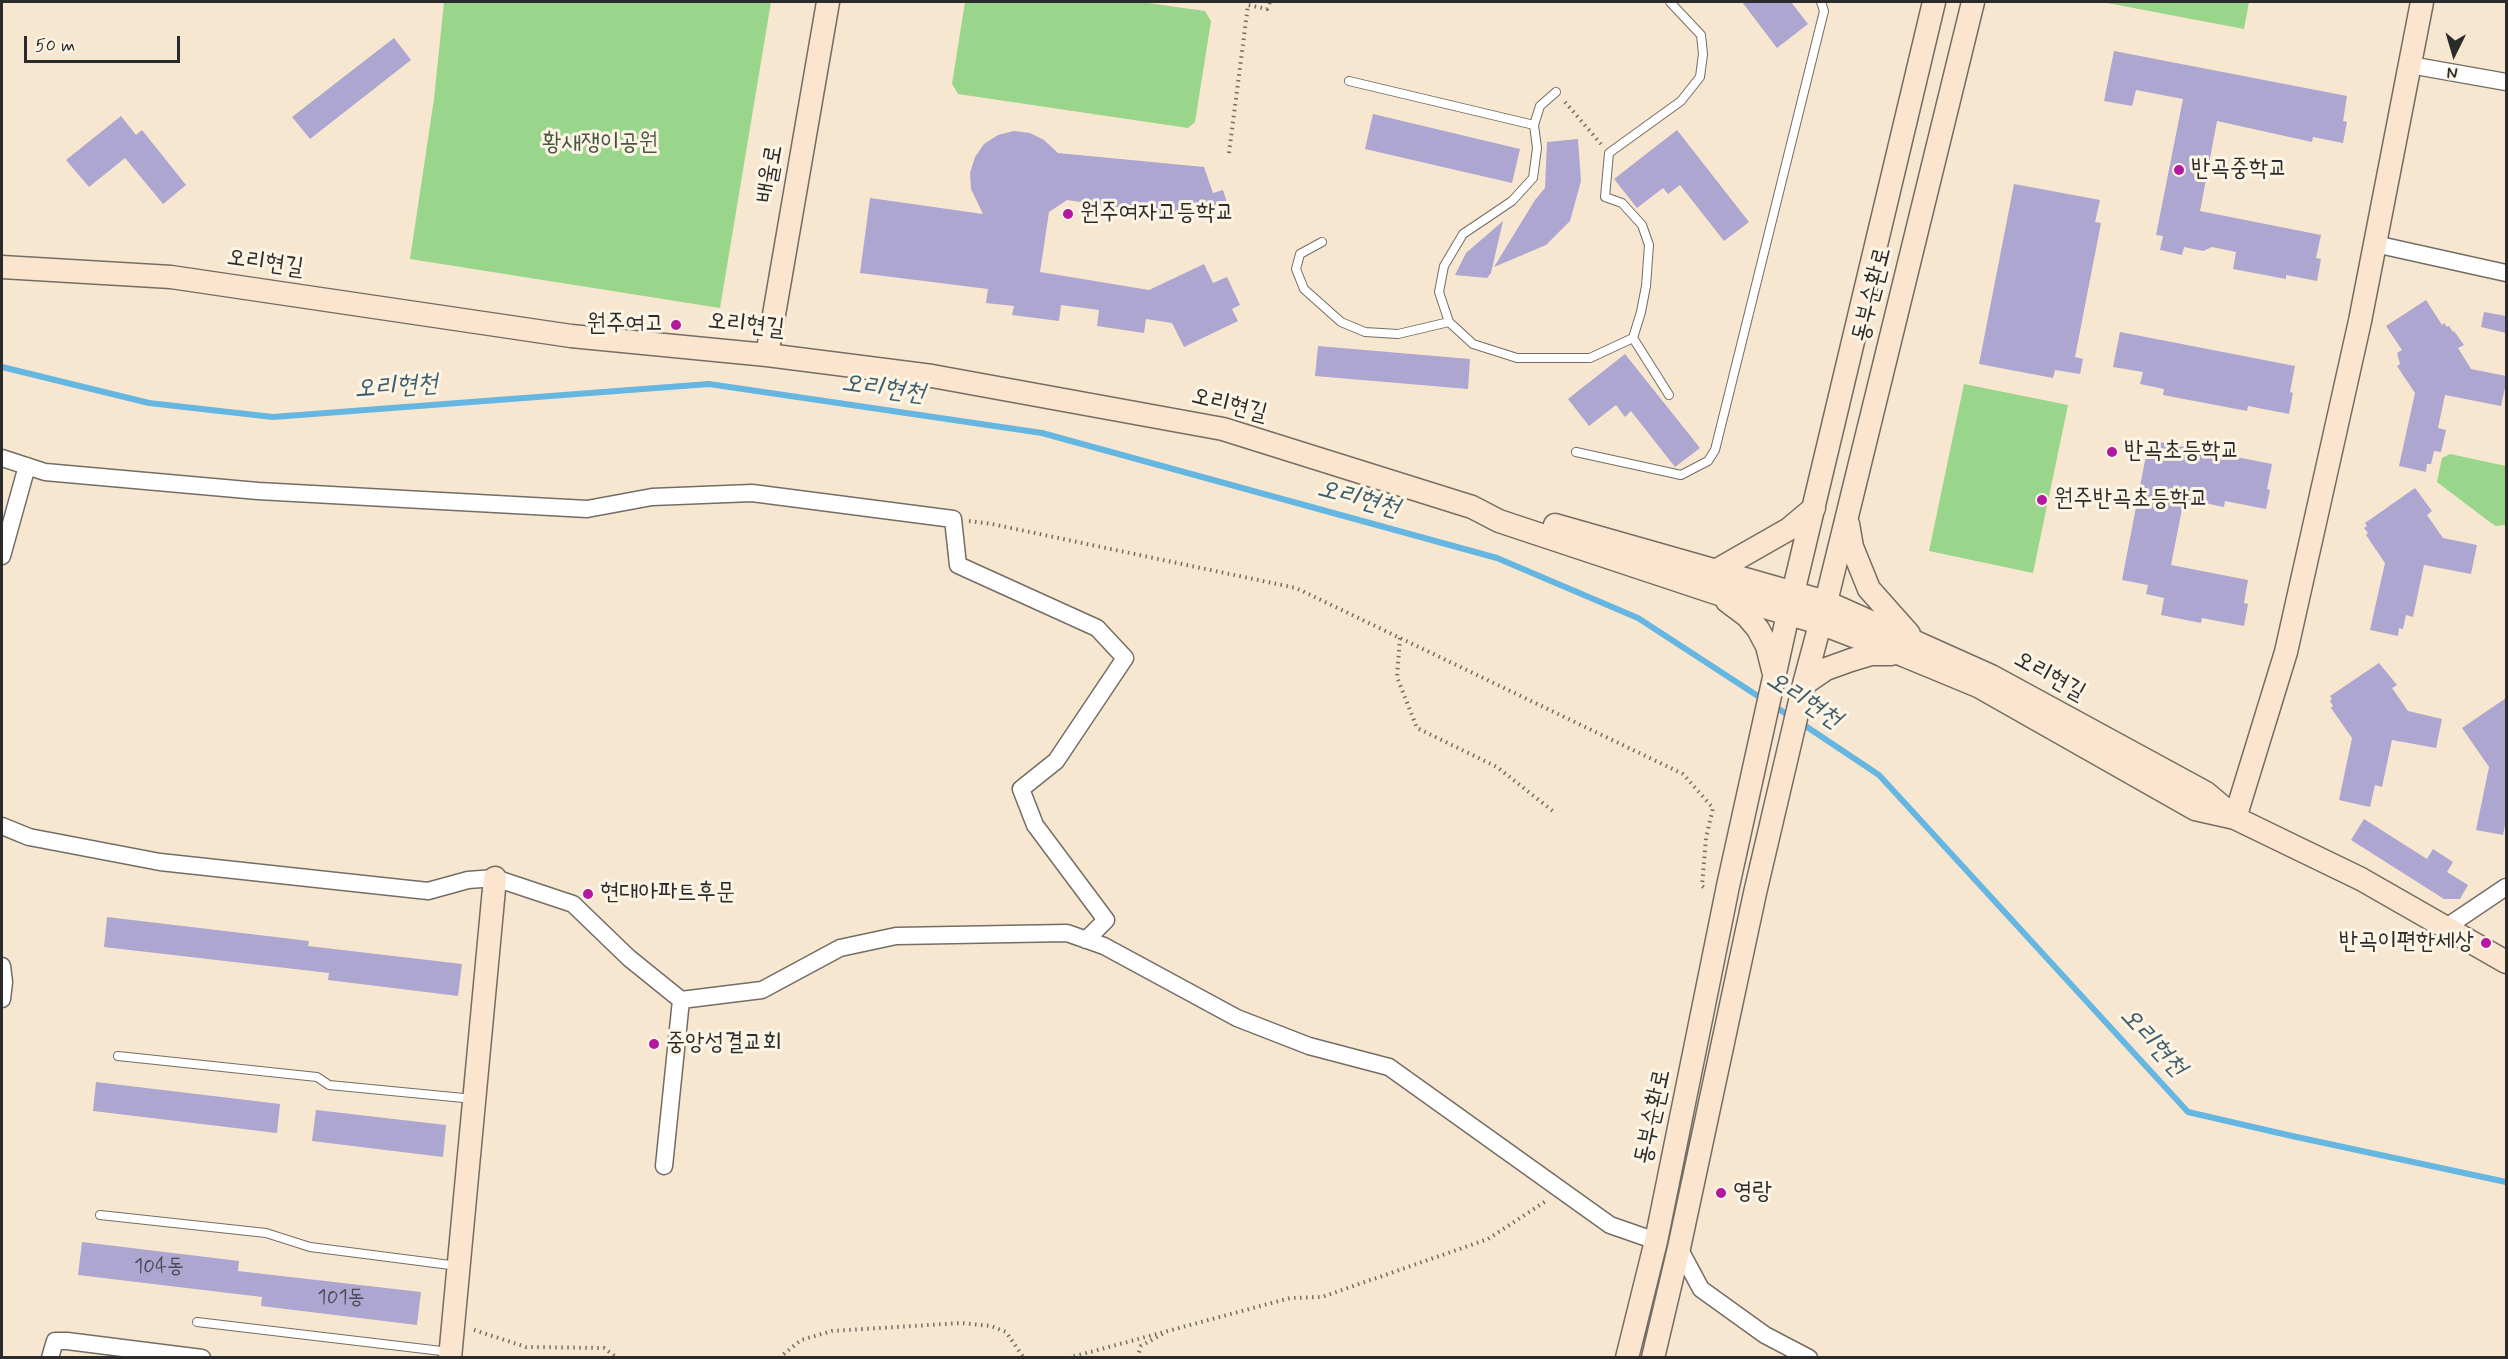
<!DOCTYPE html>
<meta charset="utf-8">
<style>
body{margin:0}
#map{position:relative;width:2508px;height:1359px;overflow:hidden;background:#f8e7d0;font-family:Mynerve,sans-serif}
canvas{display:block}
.frame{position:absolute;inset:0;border:3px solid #2b2b2b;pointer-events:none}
.north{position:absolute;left:2424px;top:24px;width:60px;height:60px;-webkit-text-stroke:4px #fcf5e5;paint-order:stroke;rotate:185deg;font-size:16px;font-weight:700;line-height:24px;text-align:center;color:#2b2b2b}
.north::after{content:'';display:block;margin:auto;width:21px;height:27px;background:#2b2b2b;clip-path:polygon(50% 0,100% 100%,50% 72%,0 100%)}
.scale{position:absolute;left:24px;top:36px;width:156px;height:27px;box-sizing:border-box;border:3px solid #2b2b2b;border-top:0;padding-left:8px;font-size:18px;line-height:21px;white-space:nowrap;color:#2b2b2b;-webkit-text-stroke:4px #fcf5e5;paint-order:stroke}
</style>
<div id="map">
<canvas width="2508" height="1359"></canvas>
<div class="frame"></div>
<div class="north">N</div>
<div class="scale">50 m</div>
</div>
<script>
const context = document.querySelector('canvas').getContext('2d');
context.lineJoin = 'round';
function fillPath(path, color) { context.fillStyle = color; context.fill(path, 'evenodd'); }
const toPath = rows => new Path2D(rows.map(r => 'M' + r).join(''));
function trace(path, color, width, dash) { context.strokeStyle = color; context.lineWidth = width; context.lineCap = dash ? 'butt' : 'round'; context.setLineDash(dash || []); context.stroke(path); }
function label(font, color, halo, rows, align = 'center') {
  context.font = font + ' Mynerve,"Poor Story",sans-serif'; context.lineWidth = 6; context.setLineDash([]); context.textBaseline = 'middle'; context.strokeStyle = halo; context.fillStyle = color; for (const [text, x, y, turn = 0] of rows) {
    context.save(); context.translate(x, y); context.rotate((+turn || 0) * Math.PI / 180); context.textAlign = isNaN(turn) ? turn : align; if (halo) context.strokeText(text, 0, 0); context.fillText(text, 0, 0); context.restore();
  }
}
fillPath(toPath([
 [444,2,771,2,720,308,410,259,434,99],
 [965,2,1141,2,1205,11,1211,21,1195,122,1188,128,958,94,952,84],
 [2102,2,2249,2,2244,29],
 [1964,384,2068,405,2033,573,1929,551],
 [2450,454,2506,466,2506,525,2496,526,2491,523,2437,482,2442,458]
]), '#99d58a');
trace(toPath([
 [2,367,149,403,273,417,709,384,1042,433,1497,558,1638,618,1764,700],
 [1773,705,1792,718],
 [1801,723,1879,775,2188,1112,2292,1136,2506,1182]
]), '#65b6e0', 6);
fillPath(toPath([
 [1742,2,1791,2,1808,24,1777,48],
 [394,38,411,60,310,139,292,117],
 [2114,51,2347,96,2343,121,2347,122,2343,143,2313,137,2312,142,2217,121,2200,211,2321,235,2316,258,2321,259,2317,281,2286,275,2286,279,2233,269,2236,252,2212,247,2203,251,2184,247,2182,255,2160,250,2163,236,2156,235,2183,99,2136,90,2132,106,2104,101],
 [1373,114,1520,149,1512,183,1365,149],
 [121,116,136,135,142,130,186,185,163,204,125,158,89,187,66,160],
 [1677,130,1749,222,1724,241,1680,185,1668,194,1663,188,1637,208,1614,179],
 [1014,131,1030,133,1044,140,1058,153,1204,167,1213,193,1223,190,1228,206,1192,218,1067,200,1049,212,1040,272,1149,290,1204,264,1213,283,1227,277,1240,305,1232,309,1238,321,1184,347,1172,323,1146,319,1144,333,1097,326,1099,310,1061,305,1059,321,1012,315,1014,306,986,303,988,289,860,273,870,198,983,214,971,189,970,173,975,157,984,144,998,135],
 [1578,139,1581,181,1570,221,1546,245,1494,267,1535,200,1545,188,1547,142],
 [2014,184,2100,200,2095,222,2101,223,2075,357,2083,359,2080,374,2055,370,2053,378,1979,364],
 [1503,221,1491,273,1487,278,1455,275,1466,253],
 [2426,300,2442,325,2444,323,2447,327,2449,326,2453,332,2454,331,2464,345,2458,348,2471,369,2506,376,2506,383,2501,406,2445,395,2438,428,2446,430,2441,452,2434,451,2431,464,2427,464,2426,472,2399,466,2415,393,2397,366,2400,364,2397,353,2402,350,2386,326],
 [2484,312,2506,316,2506,333,2481,327],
 [2120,332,2295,366,2290,392,2293,393,2289,414,2248,406,2247,411,2163,395,2164,389,2140,384,2143,372,2113,367],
 [1318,346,1470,359,1468,389,1315,376],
 [1625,354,1700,448,1675,467,1631,411,1625,417,1616,405,1589,426,1568,399],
 [2149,440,2272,464,2267,489,2270,490,2266,509,2225,501,2224,507,2184,499,2171,565,2248,580,2244,603,2248,604,2244,626,2202,618,2201,623,2161,615,2164,598,2146,594,2148,585,2122,580],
 [2415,488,2432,511,2427,515,2443,538,2477,545,2471,574,2424,565,2413,617,2406,615,2403,629,2399,628,2398,636,2370,630,2385,563,2366,535,2368,533,2364,528,2367,526,2365,523],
 [2379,663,2397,685,2392,688,2408,711,2442,719,2436,748,2392,740,2382,787,2375,785,2370,807,2339,800,2352,738,2331,708,2333,706,2330,701,2332,699,2330,696],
 [2506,698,2506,820,2503,835,2476,830,2489,767,2462,728],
 [2364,819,2427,859,2433,849,2453,862,2447,872,2468,885,2460,899,2444,899,2351,840],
 [107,917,309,941,308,946,462,964,458,996,328,980,329,973,104,947],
 [96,1082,280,1104,277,1133,93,1111],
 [316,1110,446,1125,443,1157,312,1141],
 [82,1242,239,1261,238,1271,421,1292,417,1325,261,1306,262,1297,78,1275]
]), '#aca6d0');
const lane = toPath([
 [1349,81,1534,125],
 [1556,92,1540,106,1534,125,1537,148,1533,178,1512,201,1463,234,1444,266,1439,292,1449,322,1473,344,1517,358,1590,358,1633,338],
 [1322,242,1300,254,1296,269,1304,289,1341,322,1365,332,1398,334,1449,322],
 [1669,395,1633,338,1641,312,1646,286,1649,245,1642,225,1622,203,1605,197,1609,153,1681,101,1700,77,1703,54,1701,35,1670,2],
 [1576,452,1681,475,1708,461,1715,450,1824,11,1821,2],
 [118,1056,317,1077,329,1085,474,1099],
 [100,1215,266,1233,310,1247,458,1266],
 [197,1322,450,1352]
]);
const street = toPath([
 [2410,65,2506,82],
 [2375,244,2506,273],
 [2,458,45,472,258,491,587,509,652,497,752,493,953,519,958,565,1097,628,1125,658,1056,761,1021,789,1035,825,1106,920,1086,940],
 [2,556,27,466],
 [2,826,29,837,160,862,428,891,468,880,495,878,573,904,629,958,681,1000,762,990,840,948,896,936,1067,933,1104,946,1237,1018,1309,1046,1389,1067,1610,1225,1656,1241],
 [2445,928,2506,887],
 [2,966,4,982,2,999],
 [664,1166,681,1000],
 [1679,1248,1701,1289,1765,1335,1809,1358],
 [50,1358,55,1341,67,1341,202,1358]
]);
const secondary = toPath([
 [2,267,171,277,571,336,767,355,932,376,1223,429,1472,507,1499,521,1719,594,1820,623,1903,655,1978,686,2195,809,2235,818,2361,879,2506,962],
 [767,355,828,2],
 [1848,524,1852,547,1869,589,1909,634],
 [1555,525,1826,602,1991,676,2206,793,2232,815],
 [1717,570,1789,529,1814,508],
 [1727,601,1747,616,1758,629,1767,646,1773,670],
 [1804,684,1826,669,1851,660,1871,654,1891,654],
 [2235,818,2286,652,2360,321,2422,2],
 [450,1358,495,878],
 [1627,1358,1656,1241,1728,886,1788,614,1934,2],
 [1653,1358,1679,1248,1755,893,1804,684,1826,602,1973,2]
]);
trace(lane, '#736d65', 10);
trace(street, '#736d65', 19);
trace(secondary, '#736d65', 25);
trace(toPath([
 [1565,102,1601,144],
 [1229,153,1248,5,1267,9,1270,2],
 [969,521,992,524,1296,588,1683,774,1713,808,1706,838,1702,886,1706,889],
 [1400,638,1397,677,1417,728,1497,767,1554,812],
 [474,1330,526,1347,604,1348,617,1358],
 [779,1358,801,1340,832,1331,961,1323,991,1326,1006,1332,1024,1358],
 [1068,1358,1290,1298,1322,1297,1488,1239,1546,1201],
 [1137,1358,1141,1346,1164,1333]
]), '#736d65', 4, [1.5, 4.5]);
trace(lane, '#fff', 8);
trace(street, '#fff', 16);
trace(secondary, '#fbe5cf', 22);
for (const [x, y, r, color] of [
 [2179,170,6,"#b5179e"],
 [1068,214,6,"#b5179e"],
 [676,325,6,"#b5179e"],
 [2112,452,6,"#b5179e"],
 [2042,500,6,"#b5179e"],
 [588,894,6,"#b5179e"],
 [2486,943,6,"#b5179e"],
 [654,1044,6,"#b5179e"],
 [1721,1193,6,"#b5179e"]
]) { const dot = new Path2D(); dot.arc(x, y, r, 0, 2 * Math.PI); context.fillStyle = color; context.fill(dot); trace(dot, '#fcf5e5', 2); }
label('21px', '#4b4a54', null, [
 ["104동",159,1268],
 ["101동",341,1299]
]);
label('24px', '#465643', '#fcf5e5', [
 ["황새쟁이공원",600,144]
]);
label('24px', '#2b2b2b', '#fcf5e5', [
 ["반곡중학교",2191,170],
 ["원주여자고등학교",1080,214],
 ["원주여고",664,325,"right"],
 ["반곡초등학교",2124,452],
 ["원주반곡초등학교",2054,500],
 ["현대아파트후문",600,894],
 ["반곡이편한세상",2474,943,"right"],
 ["중앙성결교회",666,1044],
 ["영랑",1733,1193]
], 'left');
label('24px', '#2b2b2b', '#fcf5e5', [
 ["배울로",771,174,-80],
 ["오리현길",265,264,8],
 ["동부순환로",1873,295,-76],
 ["오리현길",746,326,6],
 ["오리현길",1229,406,14],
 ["오리현길",2049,677,29],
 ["동부순환로",1654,1117,-78]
]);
label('italic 26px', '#3f5c6a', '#fcf5e5', [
 ["오리현천",396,388,-4],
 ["오리현천",883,390,8],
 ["오리현천",1358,500,15],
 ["오리현천",1803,701,33],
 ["오리현천",2152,1043,47]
]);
</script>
